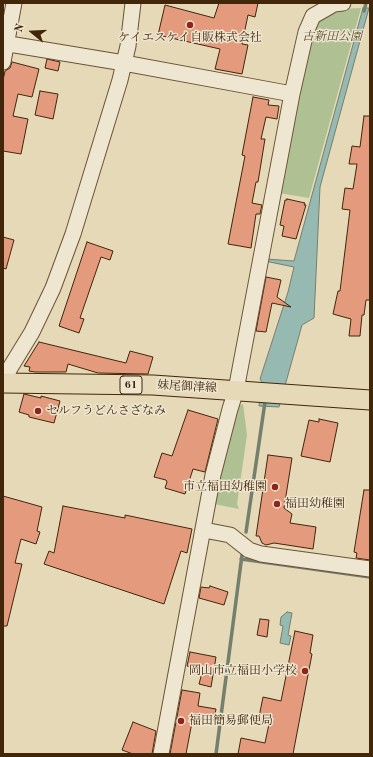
<!DOCTYPE html>
<meta charset="utf-8">
<style>
body{margin:0}
#map{position:relative;width:373px;height:757px;overflow:hidden;background:#e5d9b8;font-family:"Old Standard TT",serif}
canvas{display:block}
.frame{position:absolute;inset:0;border:4px solid #42260a;pointer-events:none}
.north{position:absolute;left:12px;top:12px;width:40px;height:40px;-webkit-text-stroke:3px #eee6d1;paint-order:stroke;rotate:288deg;font-size:11px;font-weight:700;line-height:16px;text-align:center;color:#42260a}
.north::after{content:'';display:block;margin:auto;width:14px;height:18px;background:#42260a;clip-path:polygon(50% 0,100% 100%,50% 72%,0 100%)}
</style>
<div id="map">
<canvas width="373" height="757"></canvas>
<div class="frame"></div>
<div class="north">N</div>
</div>
<script>
const context = document.querySelector('canvas').getContext('2d');
context.lineJoin = 'round';
function fillPath(path, color) { context.fillStyle = color; context.fill(path, 'evenodd'); }
const toPath = rows => new Path2D(rows.map(r => 'M' + r).join(''));
function trace(path, color, width, dash) { context.strokeStyle = color; context.lineWidth = width; context.lineCap = dash ? 'butt' : 'round'; context.setLineDash(dash || []); context.stroke(path); }
function label(font, color, halo, rows, align = 'center') {
  context.font = font + ' "Old Standard TT","Noto Serif JP",serif'; context.lineWidth = 3; context.setLineDash([]); context.textBaseline = 'middle'; context.strokeStyle = halo; context.fillStyle = color; for (const [text, x, y, turn = 0] of rows) {
    context.save(); context.translate(x, y); context.rotate((+turn || 0) * Math.PI / 180); context.textAlign = isNaN(turn) ? turn : align; if (halo) context.strokeText(text, 0, 0); context.fillText(text, 0, 0); context.restore();
  }
}
fillPath(toPath([
 [361,8,309,198,279,193,313,28,319,20,341,9],
 [243,404,247,435,237,504,239,509,214,504,218,473,237,406]
]), '#afc093');
const water = toPath([
 [363,8,369,8,320,187,314,318,302,325,279,407,259,406,262,382,260,379,288,292,294,267,265,261,266,259,294,261,363,8],
 [287,612,292,613,288,635,291,636,289,645,280,643,283,626,280,625,281,617,287,612]
]);
fillPath(water, '#96bab1');
trace(water, '#747f6e', 1);
trace(toPath([
 [364,11,366,3],
 [246,532,265,402],
 [241,559,370,577],
 [216,754,242,555]
]), '#747f6e', 3.5);
const building = toPath([
 [219,3,258,3,255,17,248,15,242,44,248,45,242,74,215,69,220,49,158,35,165,5,214,18,219,3],
 [47,59,60,62,58,71,45,68,47,59],
 [12,62,39,69,32,97,18,94,13,116,28,119,21,154,3,151,3,80,5,71,10,68,12,62],
 [40,91,58,94,53,119,35,115,40,91],
 [253,97,269,100,268,105,279,106,277,119,266,117,261,139,265,139,258,182,256,182,252,203,262,205,260,214,256,214,251,248,228,244,245,156,242,155,253,97],
 [364,116,370,116,370,300,366,300,364,315,362,315,360,336,349,336,351,319,333,314,338,291,340,291,350,210,342,209,345,188,353,189,357,164,349,164,352,146,360,147,364,116],
 [287,199,305,203,304,205,306,205,296,239,282,236,284,226,280,225,285,200,287,200,287,199],
 [3,237,14,240,6,269,3,268,3,237],
 [87,242,113,251,110,260,101,257,80,318,84,319,79,333,59,326,87,242],
 [266,277,281,280,277,297,291,307,272,303,266,332,256,331,266,277],
 [39,342,126,363,130,351,153,357,148,374,98,373,68,364,66,372,35,372,29,371,30,367,24,366,39,342],
 [24,394,41,398,41,396,60,401,54,423,29,417,29,415,19,412,24,394],
 [188,410,218,419,205,472,193,469,185,494,165,488,167,482,166,480,154,477,162,453,172,456,188,410],
 [319,419,338,423,330,462,301,456,309,420,319,422,319,419],
 [268,455,292,458,284,508,292,514,290,523,316,527,313,549,274,543,266,545,262,543,259,536,256,536,268,455],
 [364,490,370,490,370,560,356,558,357,553,354,552,364,490],
 [3,496,42,507,37,531,40,532,36,544,21,539,15,563,22,564,7,626,3,626,3,496],
 [63,506,125,518,125,515,192,529,187,553,181,551,164,604,44,564,49,551,54,553,63,506],
 [210,586,228,592,224,605,199,598,201,587,209,588,210,586],
 [260,619,269,620,267,637,257,635,260,619],
 [295,631,313,635,310,653,312,654,293,754,238,754,241,738,265,743,269,724,258,722,263,697,281,701,295,631],
 [190,652,216,657,211,687,199,684,203,669,187,666,190,652],
 [182,690,200,693,198,706,216,709,214,720,193,717,186,754,170,754,182,690],
 [133,722,156,731,152,754,133,754,122,750,133,722]
]);
fillPath(building, '#e49a7d');
trace(building, '#42260a', 1);
const minor = toPath([
 [3,43,124,63,292,94],
 [3,62,14,3],
 [3,383,10,368,32,332,53,288,73,234,120,80,128,46,133,3],
 [204,530,230,535,249,550,261,554,370,569],
 [161,754,213,475,230,409,236,390,292,94,306,32,313,16,334,4,343,3]
]);
const major = toPath([
 [3,383,153,385,370,400]
]);
trace(minor, '#6b5336', 17);
trace(major, '#42260a', 21);
trace(minor, '#eee6d1', 15);
trace(major, '#e5d9b8', 19);
for (const [x, y, r, color] of [
 [190,25,4,"#8f2418"],
 [38,411,4,"#8f2418"],
 [275,487,4,"#8f2418"],
 [277,504,4,"#8f2418"],
 [305,671,4,"#8f2418"],
 [181,721,4,"#8f2418"]
]) { const dot = new Path2D(); dot.arc(x, y, r, 0, 2 * Math.PI); context.fillStyle = color; context.fill(dot); trace(dot, '#eee6d1', 1.5); }
for (const [x, y, w] of [
 [131,385,22]
]) { const box = new Path2D(); box.roundRect(x - w / 2, y - 9, w, 18, 3); context.fillStyle = '#eee6d1'; context.fill(box); trace(box, '#42260a', 1); }
label('bold 11px', '#42260a', null, [
 ["61",131,385]
]);
label('italic 12px', '#5d4c2c', '#eee6d1', [
 ["古新田公園",332,37]
]);
label('12px', '#42260a', '#eee6d1', [
 ["ケイエスケイ自販株式会社",190,38,"center"],
 ["セルフうどんさざなみ",46,411],
 ["市立福田幼稚園",267,487,"right"],
 ["福田幼稚園",285,504],
 ["岡山市立福田小学校",297,671,"right"],
 ["福田簡易郵便局",189,721]
], 'left');
label('12px', '#42260a', '#eee6d1', [
 ["妹尾御津線",187,387,3]
]);
</script>
